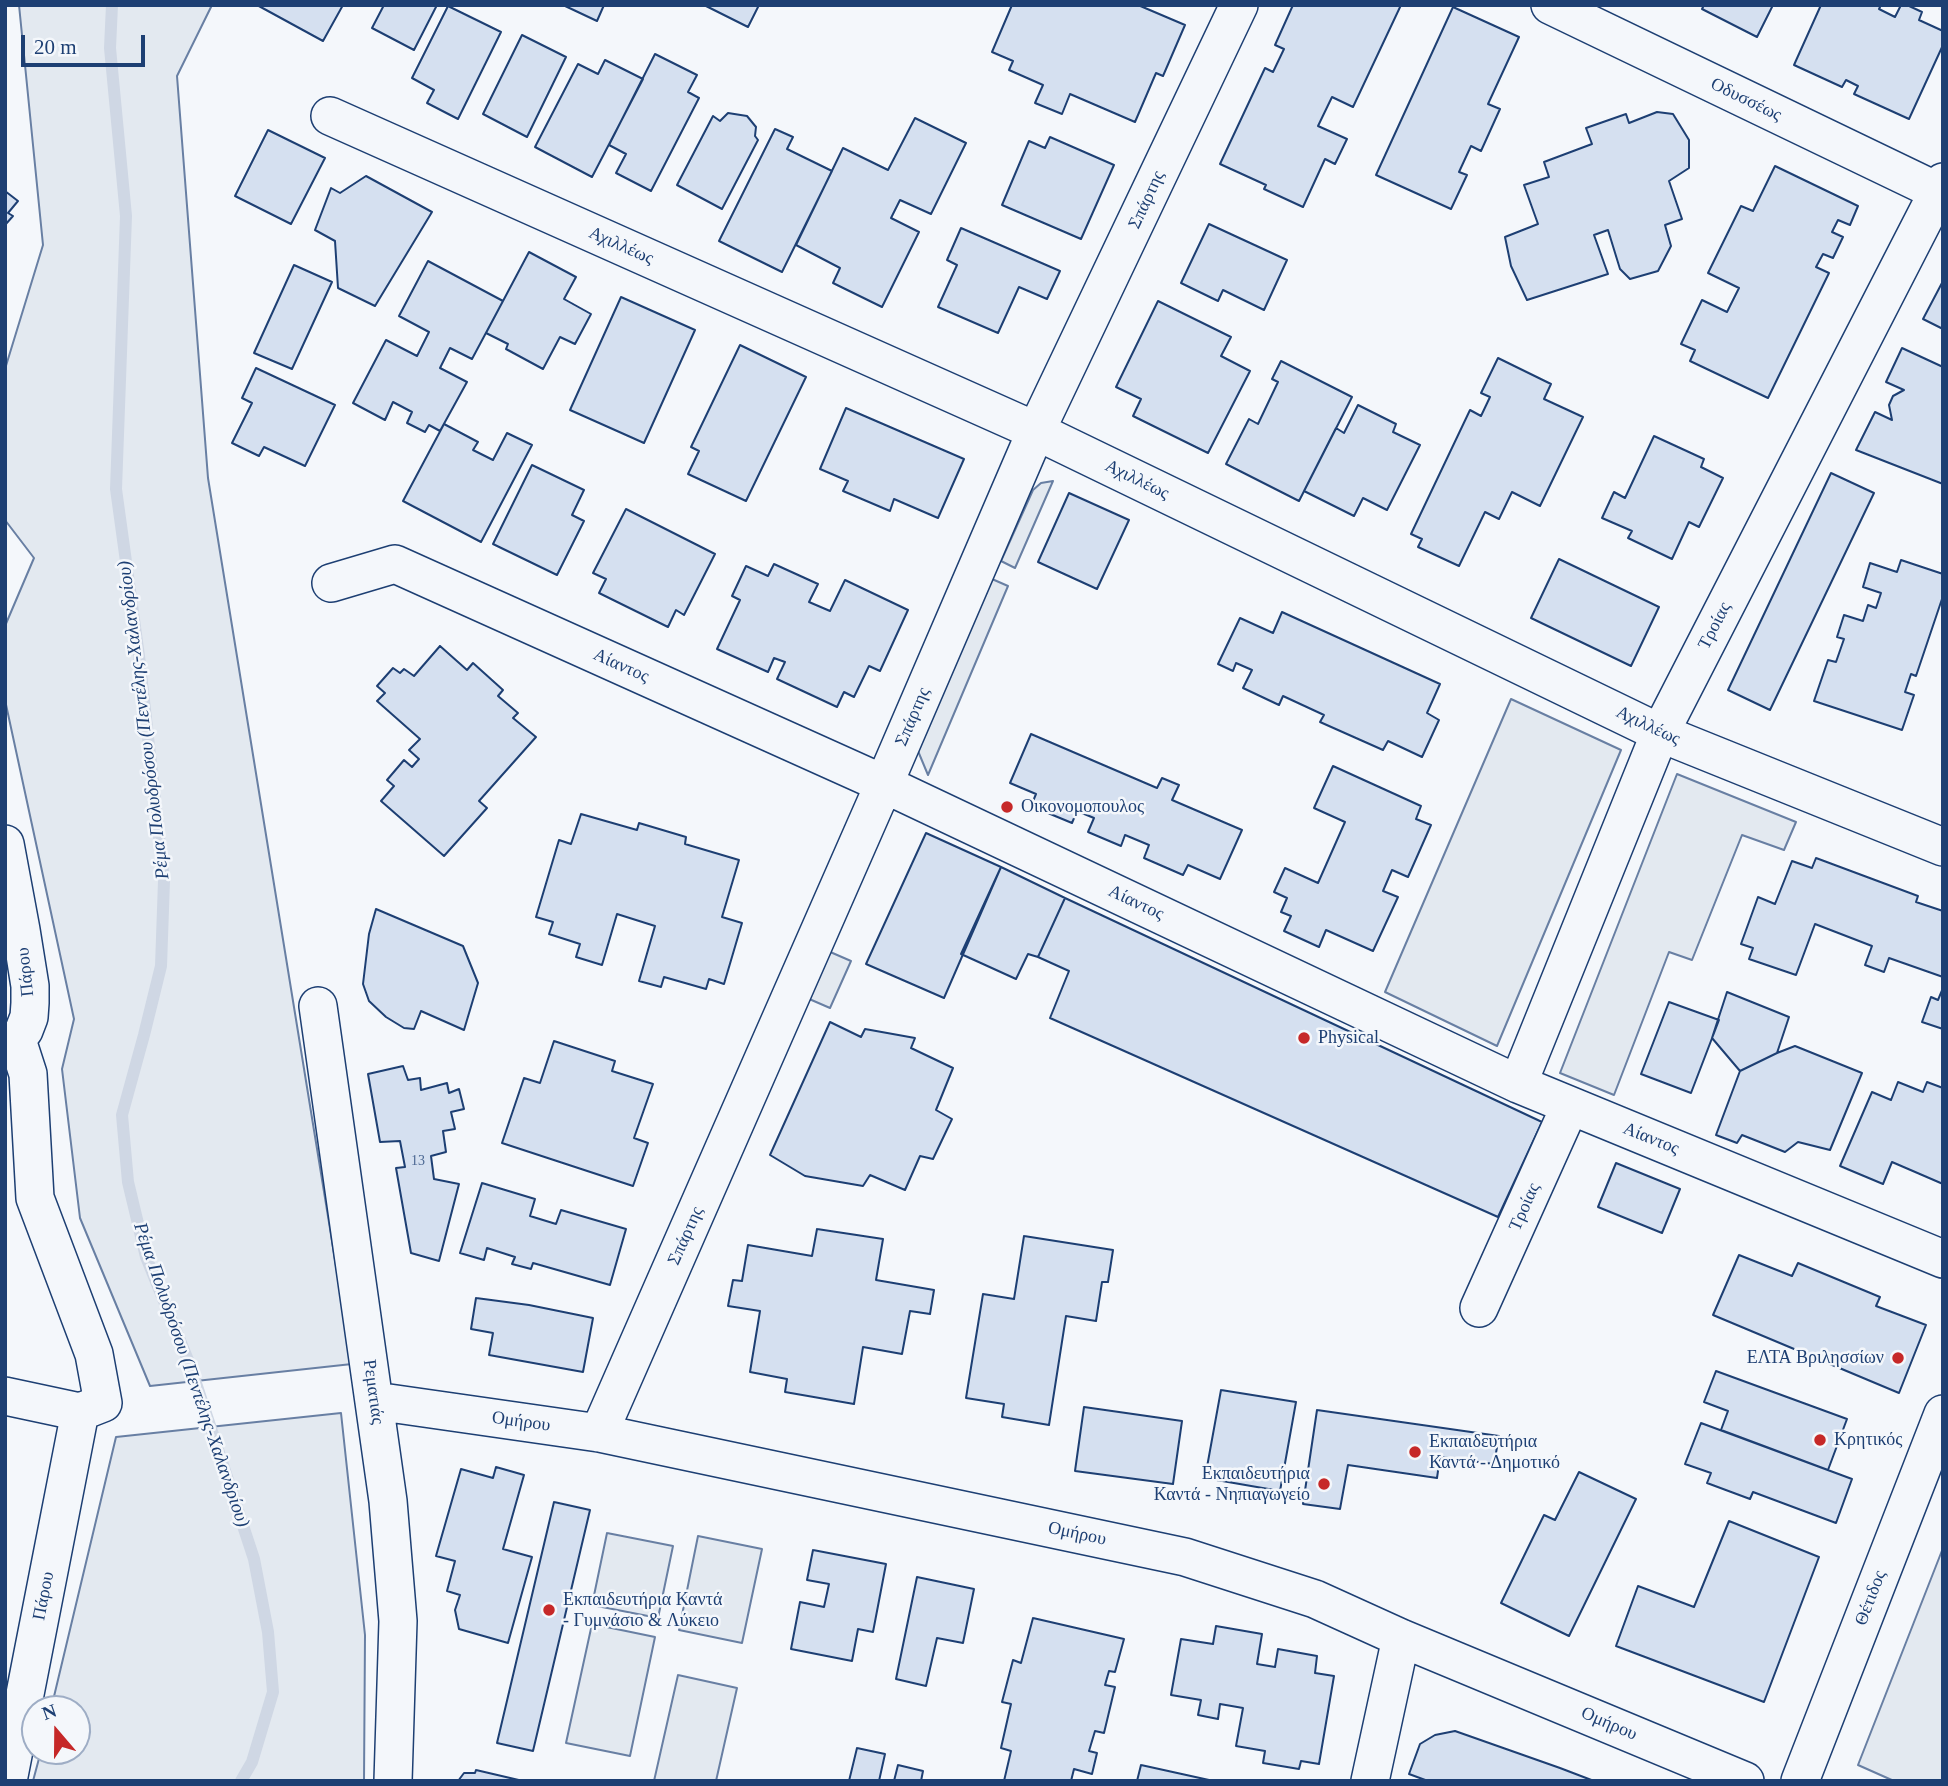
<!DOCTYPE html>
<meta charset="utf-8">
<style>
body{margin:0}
#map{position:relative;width:1948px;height:1786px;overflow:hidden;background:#f4f7fb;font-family:Georgia,serif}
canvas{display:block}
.frame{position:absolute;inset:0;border:7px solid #1d3f73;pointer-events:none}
.north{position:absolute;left:21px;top:1695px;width:70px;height:70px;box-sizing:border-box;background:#f4f7fb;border:2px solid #9eadc5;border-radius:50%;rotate:340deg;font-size:19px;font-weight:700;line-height:28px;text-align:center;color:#1d3f73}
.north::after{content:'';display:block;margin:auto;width:24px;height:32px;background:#c62828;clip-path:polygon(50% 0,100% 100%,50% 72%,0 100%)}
.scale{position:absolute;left:21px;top:35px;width:124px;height:32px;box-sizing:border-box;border:4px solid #1d3f73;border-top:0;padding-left:9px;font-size:21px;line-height:24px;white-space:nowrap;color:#1d3f73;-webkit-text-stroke:5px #f4f7fb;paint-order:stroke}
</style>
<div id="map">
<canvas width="1948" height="1786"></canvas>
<div class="frame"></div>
<div class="north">N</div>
<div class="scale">20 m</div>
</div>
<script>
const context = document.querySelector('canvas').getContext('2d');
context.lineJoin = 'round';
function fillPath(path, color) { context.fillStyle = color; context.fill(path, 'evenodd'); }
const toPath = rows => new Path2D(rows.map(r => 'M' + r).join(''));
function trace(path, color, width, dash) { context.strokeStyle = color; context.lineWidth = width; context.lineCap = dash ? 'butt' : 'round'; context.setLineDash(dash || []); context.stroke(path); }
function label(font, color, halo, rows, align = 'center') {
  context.font = font + ' Georgia,serif'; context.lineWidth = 5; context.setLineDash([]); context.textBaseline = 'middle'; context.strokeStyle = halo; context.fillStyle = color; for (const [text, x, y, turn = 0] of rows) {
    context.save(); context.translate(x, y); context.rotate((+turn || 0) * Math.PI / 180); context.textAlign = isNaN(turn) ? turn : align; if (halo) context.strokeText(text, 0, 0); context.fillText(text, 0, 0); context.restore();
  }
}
const green = toPath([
 [19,5,212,5,177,76,208,478,352,1364,150,1386,80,1218,62,1069,74,1019,5,700,5,626,34,558,5,520,5,369,43,245,19,5],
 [1053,481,1015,568,1001,561,1033,490,1041,483,1053,481],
 [992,579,1008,586,928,775,918,751,919,738,992,579],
 [1511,699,1621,750,1497,1046,1385,992,1511,699],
 [1677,774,1796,822,1784,850,1742,835,1692,960,1669,952,1614,1095,1560,1073,1677,774],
 [821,948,851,961,830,1008,800,995,821,948],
 [341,1413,365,1635,364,1781,33,1781,41,1751,77,1751,77,1709,51,1709,116,1437,341,1413],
 [607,1533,673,1546,658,1618,592,1605,607,1533],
 [698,1536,762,1549,742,1643,679,1630,698,1536],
 [1943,1548,1943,1781,1894,1781,1858,1765,1943,1548],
 [592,1624,655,1637,630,1756,566,1743,592,1624],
 [678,1675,737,1688,716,1781,654,1781,678,1675]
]);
fillPath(green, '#e3e9f0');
trace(green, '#687fa3', 2);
trace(toPath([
 [112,5,110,48,126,216,116,489,139,656,164,881,161,966,144,1035,122,1115,128,1182,146,1257,190,1365,254,1559,268,1632,273,1692,252,1762,241,1781]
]), '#cfd7e4', 12);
const building = toPath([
 [257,5,343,5,323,41,257,5],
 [384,5,437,5,414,50,372,28,384,5],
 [563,5,604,5,597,21,563,5],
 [704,5,759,5,748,27,704,5],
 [1012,5,1138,5,1185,25,1163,76,1156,73,1135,122,1070,94,1062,114,1035,103,1043,85,1009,70,1013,61,992,52,1012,5],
 [1293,5,1401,5,1353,107,1332,97,1318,126,1347,139,1335,164,1325,159,1303,207,1264,189,1266,185,1220,164,1265,68,1273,72,1284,49,1275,45,1293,5],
 [1704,5,1773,5,1757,37,1702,9,1704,5],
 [1821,5,1881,5,1879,9,1895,17,1901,5,1907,5,1922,12,1919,20,1943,31,1943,45,1909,119,1854,94,1858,86,1846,80,1842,87,1794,65,1821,5],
 [448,6,501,32,458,119,427,103,434,90,412,78,448,6],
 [1453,7,1519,37,1488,104,1500,109,1481,151,1471,146,1459,172,1467,175,1451,209,1376,175,1453,7],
 [522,35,566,57,527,137,483,114,522,35],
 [655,54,697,75,688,92,699,98,651,191,616,173,626,154,609,145,655,54],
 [605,60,643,79,592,177,535,147,578,64,598,74,605,60],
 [1657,112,1673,114,1689,140,1689,168,1669,181,1682,219,1665,225,1671,246,1658,271,1630,279,1620,269,1608,230,1594,235,1608,274,1527,300,1511,266,1505,237,1538,224,1524,185,1549,177,1544,162,1592,144,1586,128,1626,114,1629,123,1657,112],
 [728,113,747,116,756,127,755,136,758,140,722,209,677,185,713,116,720,121,728,113],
 [915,118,966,143,931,214,900,200,891,218,919,232,882,307,833,283,840,268,796,245,843,148,888,170,915,118],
 [775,129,793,137,787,149,832,171,782,272,719,241,775,129],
 [268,130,325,158,291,224,235,196,268,130],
 [1050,137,1114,165,1081,239,1002,205,1029,141,1045,148,1050,137],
 [1775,166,1858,206,1850,225,1838,220,1832,232,1843,237,1833,258,1823,254,1816,267,1829,273,1768,398,1690,361,1695,350,1681,344,1702,300,1727,312,1739,288,1708,273,1741,206,1753,211,1775,166],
 [366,176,432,212,375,306,338,288,335,241,315,230,331,188,340,193,366,176],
 [5,191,18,201,8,213,13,216,5,225,5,191],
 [1209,224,1287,260,1264,310,1223,290,1218,301,1181,283,1209,224],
 [961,228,1060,271,1047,299,1019,287,998,333,938,307,957,265,947,260,961,228],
 [529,252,576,277,564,299,591,314,575,344,560,337,543,369,506,349,508,344,486,333,529,252],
 [428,261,503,301,472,359,450,348,440,368,467,382,440,431,429,425,425,432,407,423,412,412,393,402,385,420,353,403,386,340,417,356,429,332,399,316,428,261],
 [294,265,332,282,292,369,254,353,294,265],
 [1943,281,1943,329,1923,319,1943,281],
 [621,297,695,330,644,443,570,410,621,297],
 [1158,301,1231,337,1221,356,1250,371,1208,453,1133,416,1141,399,1116,387,1158,301],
 [740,345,806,377,746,501,688,474,699,451,691,447,740,345],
 [1902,348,1943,367,1943,484,1856,450,1875,412,1892,420,1889,405,1893,396,1904,390,1886,382,1902,348],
 [1498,358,1551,384,1544,399,1583,417,1540,506,1512,492,1499,519,1485,512,1459,566,1418,547,1422,539,1411,534,1470,410,1481,416,1490,397,1481,393,1498,358],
 [1281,361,1352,397,1299,501,1226,464,1249,419,1258,424,1278,382,1272,379,1281,361],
 [256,368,335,405,305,466,264,447,259,456,232,443,252,403,242,398,256,368],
 [1358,405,1396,424,1393,432,1420,445,1387,510,1363,498,1354,516,1304,491,1336,428,1344,433,1358,405],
 [846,408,964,459,938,518,894,499,890,511,843,491,848,481,820,469,846,408],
 [444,424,478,442,473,450,493,460,507,433,532,445,481,542,403,501,444,424],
 [1654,436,1704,459,1701,467,1723,478,1699,527,1689,522,1672,559,1628,538,1632,531,1602,518,1614,492,1625,498,1654,436],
 [532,465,584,490,572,515,584,521,557,575,493,544,532,465],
 [1831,473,1874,493,1770,710,1728,690,1831,473],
 [1069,493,1129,520,1097,589,1038,562,1069,493],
 [626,509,715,554,684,615,676,610,668,627,599,593,606,579,593,573,626,509],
 [1559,559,1659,607,1631,666,1531,618,1559,559],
 [1901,560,1943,574,1943,596,1916,676,1911,674,1905,692,1914,695,1902,730,1814,701,1828,660,1836,662,1844,639,1837,637,1844,615,1863,621,1868,605,1876,608,1881,593,1863,587,1870,563,1897,572,1901,560],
 [774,564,818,584,809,602,830,611,845,580,908,610,880,671,869,666,854,697,844,692,837,707,777,679,785,662,774,658,768,672,717,649,740,600,732,596,746,566,768,576,774,564],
 [1282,612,1440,684,1427,713,1439,720,1422,757,1388,741,1383,750,1320,722,1324,715,1283,696,1279,705,1243,688,1252,670,1236,663,1233,671,1218,664,1240,618,1273,633,1282,612],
 [440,646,467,670,473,663,503,690,498,696,518,713,513,718,536,737,479,801,487,808,444,856,381,801,394,786,387,780,404,760,412,767,419,759,409,750,420,739,377,701,385,693,377,686,393,668,400,673,404,669,414,676,440,646],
 [1031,734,1157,788,1162,778,1179,785,1172,800,1242,830,1220,879,1188,865,1183,875,1144,858,1149,845,1125,835,1121,846,1088,832,1094,818,1077,811,1072,823,1031,806,1036,794,1010,783,1031,734],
 [1333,766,1421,806,1416,819,1431,825,1408,877,1392,870,1383,891,1398,897,1373,951,1326,930,1319,947,1284,931,1291,916,1281,912,1287,898,1274,892,1285,868,1318,883,1345,822,1314,808,1333,766],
 [581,814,637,830,639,823,686,837,685,844,739,860,722,917,742,923,724,984,709,979,706,989,664,977,661,987,639,981,655,926,617,914,602,965,576,957,580,944,549,934,553,922,536,917,559,840,571,844,581,814],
 [926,833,1001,867,944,998,866,964,926,833],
 [1816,858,1918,896,1916,902,1943,911,1943,977,1889,958,1884,972,1865,965,1872,946,1815,924,1796,975,1749,959,1753,948,1741,944,1758,897,1775,904,1792,861,1812,868,1816,858],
 [1001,867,1065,898,1038,957,1028,954,1016,979,961,954,1001,867],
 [1065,898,1542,1122,1498,1217,1050,1018,1069,971,1038,957,1065,898],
 [376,909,463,946,478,983,464,1030,421,1011,414,1029,404,1028,386,1017,369,1001,363,984,369,934,376,909],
 [1943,988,1943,1029,1922,1022,1931,997,1938,1000,1943,988],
 [1727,992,1789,1017,1777,1053,1740,1071,1712,1038,1727,992],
 [1669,1002,1719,1020,1691,1093,1641,1074,1669,1002],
 [830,1022,861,1037,865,1029,915,1038,911,1048,953,1068,936,1110,952,1119,933,1159,920,1156,905,1190,870,1175,863,1186,805,1176,770,1155,830,1022],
 [554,1041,615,1061,612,1071,653,1084,634,1138,648,1143,633,1186,502,1143,524,1078,540,1083,554,1041],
 [1795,1046,1862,1073,1830,1150,1798,1142,1785,1152,1742,1135,1737,1143,1716,1135,1740,1071,1777,1053,1795,1046],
 [403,1066,408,1080,420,1078,421,1090,447,1083,449,1093,459,1089,464,1109,451,1112,455,1129,443,1131,446,1152,431,1156,434,1179,459,1184,439,1261,411,1253,396,1168,405,1167,400,1141,380,1142,368,1074,403,1066],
 [1898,1082,1923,1092,1927,1082,1943,1088,1943,1184,1892,1162,1883,1184,1840,1166,1872,1092,1891,1100,1898,1082],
 [1616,1163,1680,1189,1662,1233,1598,1207,1616,1163],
 [482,1183,535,1199,530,1216,556,1224,561,1210,626,1229,610,1285,533,1263,531,1269,512,1264,515,1257,487,1248,484,1260,460,1253,482,1183],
 [817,1229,883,1239,876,1280,934,1290,930,1314,910,1311,902,1354,863,1347,854,1404,785,1392,787,1379,750,1372,760,1311,728,1306,733,1280,742,1281,748,1245,812,1256,817,1229],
 [1024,1236,1113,1250,1108,1282,1102,1282,1096,1321,1066,1316,1049,1425,1002,1417,1004,1404,966,1398,983,1294,1014,1299,1024,1236],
 [1739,1255,1792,1276,1798,1263,1880,1297,1876,1306,1926,1325,1899,1393,1713,1315,1739,1255],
 [476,1298,529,1305,593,1318,583,1372,489,1355,493,1333,471,1329,476,1298],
 [1716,1371,1847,1419,1828,1470,1721,1430,1728,1411,1704,1402,1716,1371],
 [1221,1390,1296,1402,1280,1491,1205,1478,1221,1390],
 [1084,1407,1182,1421,1173,1484,1075,1471,1084,1407],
 [1317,1410,1499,1436,1494,1464,1440,1457,1437,1478,1348,1465,1340,1509,1303,1504,1317,1410],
 [1701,1423,1852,1479,1836,1523,1753,1492,1750,1499,1707,1483,1711,1473,1685,1464,1701,1423],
 [496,1467,524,1475,503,1549,532,1557,508,1643,459,1629,455,1610,460,1595,447,1591,455,1561,436,1556,461,1469,493,1478,496,1467],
 [1579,1472,1636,1499,1569,1636,1501,1603,1544,1515,1555,1520,1579,1472],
 [554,1502,590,1510,533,1751,497,1743,554,1502],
 [1729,1521,1819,1557,1764,1702,1616,1646,1638,1586,1694,1607,1729,1521],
 [813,1550,886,1564,873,1632,858,1629,852,1661,791,1649,800,1602,824,1607,829,1584,807,1580,813,1550],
 [917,1577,974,1589,963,1643,937,1638,926,1686,896,1679,917,1577],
 [1033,1618,1124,1639,1115,1672,1109,1671,1105,1685,1115,1687,1104,1733,1095,1731,1089,1751,1097,1753,1092,1774,1074,1769,1071,1781,1004,1781,1011,1751,1001,1748,1011,1704,1002,1702,1013,1660,1021,1663,1033,1618],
 [1216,1626,1262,1634,1257,1664,1275,1667,1278,1649,1317,1656,1315,1673,1334,1676,1319,1764,1301,1761,1299,1769,1263,1763,1265,1751,1236,1746,1243,1708,1220,1704,1218,1719,1198,1715,1201,1700,1171,1695,1181,1639,1213,1644,1216,1626],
 [1455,1731,1560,1768,1594,1781,1428,1781,1409,1774,1420,1744,1435,1735,1455,1731],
 [857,1748,885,1754,879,1781,849,1781,857,1748],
 [898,1765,923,1771,921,1781,894,1781,898,1765],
 [1141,1765,1209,1780,1137,1781,1141,1765],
 [476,1770,523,1781,458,1781,464,1773,475,1773,476,1770]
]);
fillPath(building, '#d5e0f0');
trace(building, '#1d3f73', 2);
const street = toPath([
 [1550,5,1943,194],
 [330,116,1036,431,1660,733,1943,847],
 [331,583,395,564,884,784,1518,1084,1943,1259],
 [5,844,21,930,30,986,30,1003,29,1017,24,1030,17,1040,5,1049],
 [318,1006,388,1501,398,1621,393,1781],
 [17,1040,28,1074,35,1198,94,1354,103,1403,80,1412],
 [1518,1084,1660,733,1943,182],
 [1479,1308,1570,1106],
 [5,1396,80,1412],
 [375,1401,599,1433,1185,1557,1315,1599,1401,1638,1745,1781],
 [599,1433,884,784,1036,431,1239,5],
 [8,1781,80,1412],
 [1370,1781,1401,1638],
 [1800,1781,1943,1414]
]);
trace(street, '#1d3f73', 40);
trace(street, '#f4f7fb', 37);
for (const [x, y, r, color] of [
 [1007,807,7,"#c62828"],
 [1304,1038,7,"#c62828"],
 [1898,1358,7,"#c62828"],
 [1820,1440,7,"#c62828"],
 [1415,1452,7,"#c62828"],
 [1324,1484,7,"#c62828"],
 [549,1610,7,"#c62828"]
]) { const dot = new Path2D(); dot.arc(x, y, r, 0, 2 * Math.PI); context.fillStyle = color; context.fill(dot); trace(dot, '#f4f7fb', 2.5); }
label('14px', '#4b6792', null, [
 ["13",418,1161]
]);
label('18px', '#1d3f73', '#f4f7fb', [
 ["Οδυσσέως",1746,100,26],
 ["Σπάρτης",1147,200,-65],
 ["Αχιλλέως",621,246,24],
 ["Αχιλλέως",1137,480,26],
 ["Τροίας",1715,626,-63],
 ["Αίαντος",621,666,24],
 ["Σπάρτης",913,717,-67],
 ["Αχιλλέως",1648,726,25],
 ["Αίαντος",1136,903,25],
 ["Πάρου",26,972,-96],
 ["Αίαντος",1651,1139,22],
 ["Τροίας",1525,1207,-66],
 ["Σπάρτης",686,1236,-66],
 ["Ρεματιάς",373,1392,82],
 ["Ομήρου",521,1422,8],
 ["Ομήρου",1077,1534,12],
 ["Πάρου",44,1596,-79],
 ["Θέτιδος",1871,1598,-69],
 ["Ομήρου",1609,1724,23]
]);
label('18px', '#1d3f73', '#f4f7fb', [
 ["Οικονομοπουλος",1021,807],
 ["Physical",1318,1038],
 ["ΕΛΤΑ Βριλησσίων",1884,1358,"right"],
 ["Κρητικός",1834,1440],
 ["Εκπαιδευτήρια",1429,1442],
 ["Καντά - Δημοτικό",1429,1463],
 ["Εκπαιδευτήρια",1310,1474,"right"],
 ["Καντά - Νηπιαγωγείο",1310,1495,"right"],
 ["Εκπαιδευτήρια Καντά",563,1600],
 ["- Γυμνάσιο & Λύκειο",563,1621]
], 'left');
label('italic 19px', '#1d3f73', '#f4f7fb', [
 ["Ρέμα Πολυδρόσου (Πεντέλης-Χαλανδρίου)",144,720,-97],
 ["Ρέμα Πολυδρόσου (Πεντέλης-Χαλανδρίου)",191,1375,71]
]);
</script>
